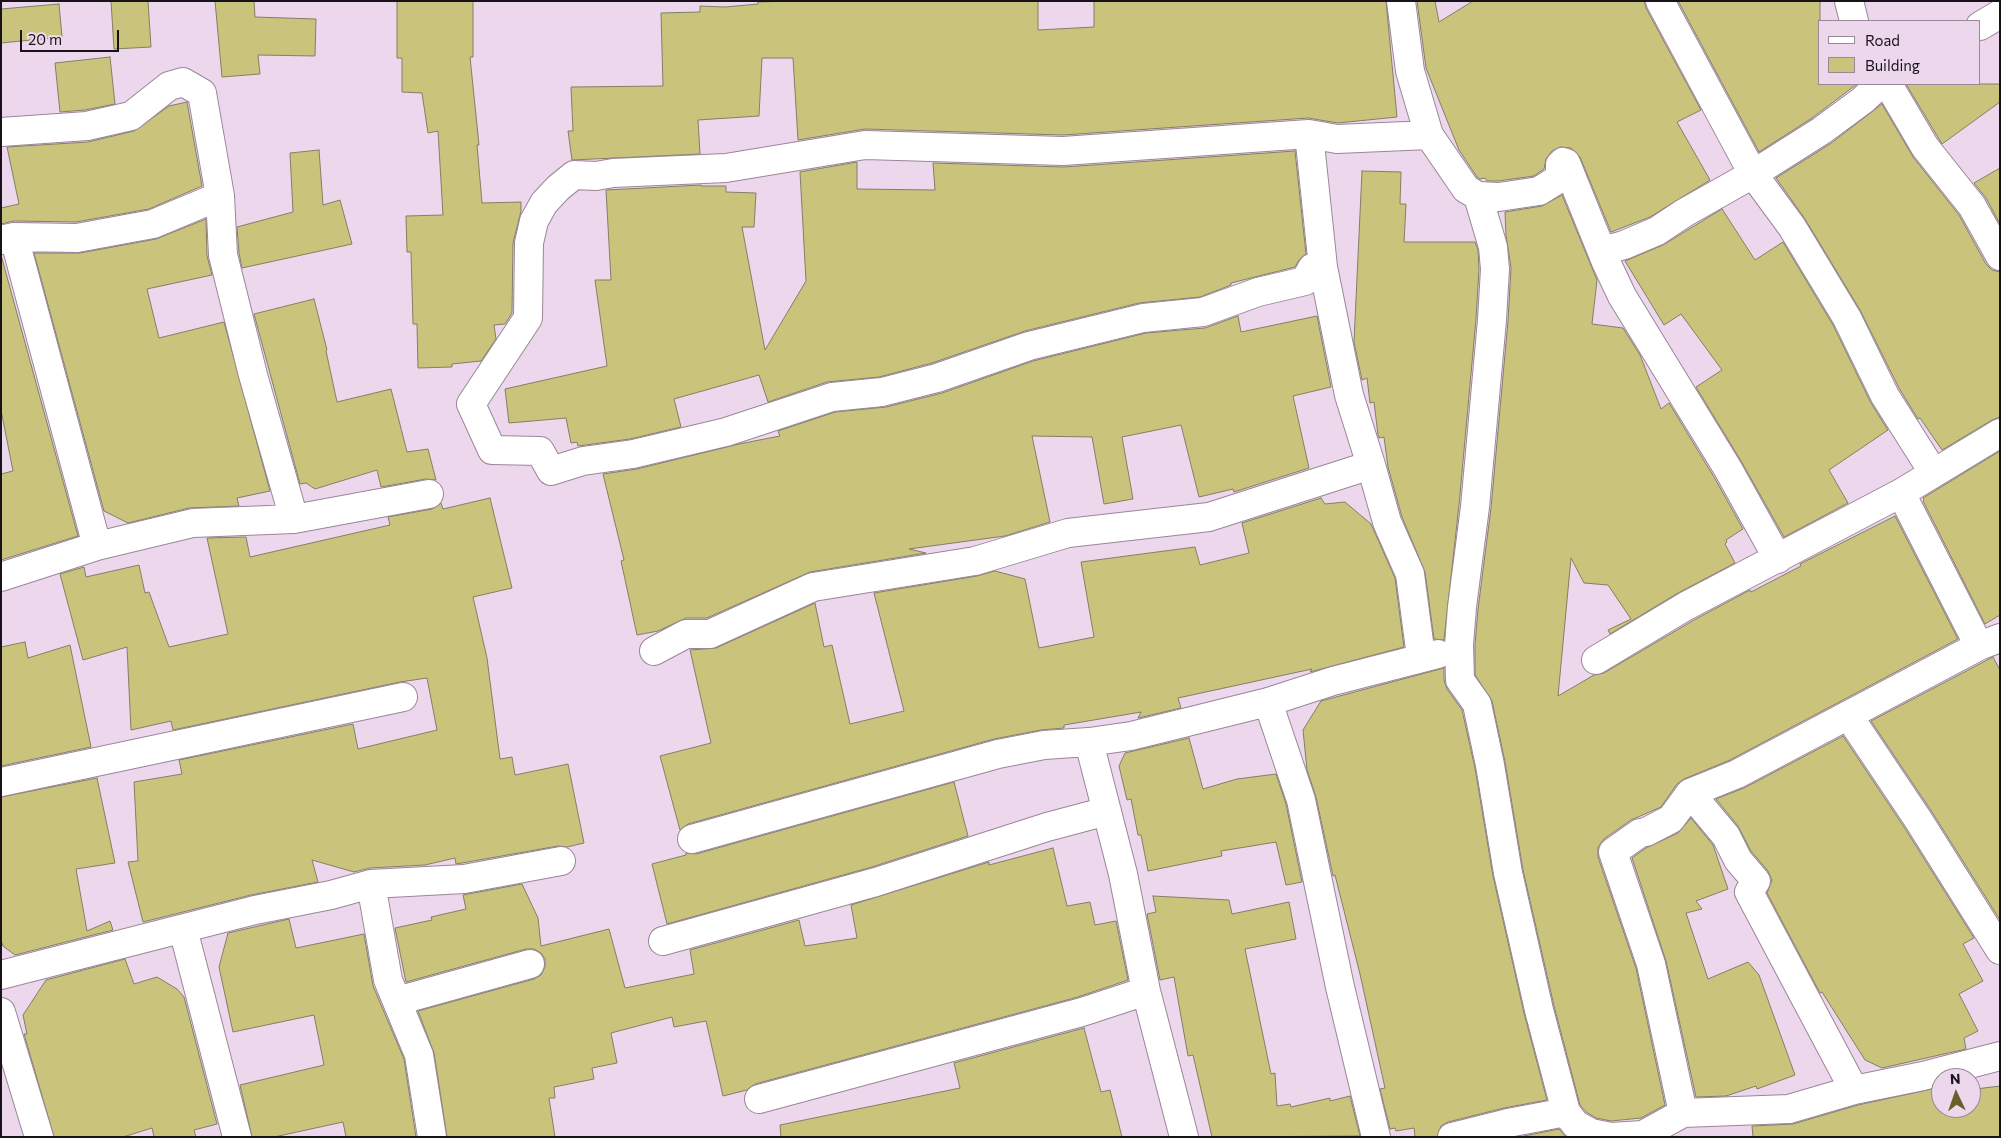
<!DOCTYPE html>
<style>
body{margin:0}
#map{position:relative;width:2001px;height:1138px;overflow:hidden;background:#edd7ec;font-family:Commissioner,sans-serif}
canvas{display:block}
.frame{position:absolute;inset:0;border:2px solid #1a121a;pointer-events:none}
.legend{position:absolute;left:1818px;top:20px;width:162px;height:65px;box-sizing:border-box;background:#edd7ec;border:1px solid #998898;margin:0;padding:6px 9px;list-style:none;font-size:15px;color:#1a121a}
.legend li{display:flex;align-items:center;gap:10px;height:25px}
.legend b{width:25px;border:1px solid #998898}
.north{position:absolute;left:1931px;top:1068px;width:50px;height:50px;box-sizing:border-box;background:#edd7ec;border:1px solid #998898;border-radius:50%;rotate:357deg;font-size:14px;font-weight:700;line-height:20px;text-align:center;color:#1a121a}
.north::after{content:'';display:block;margin:auto;width:18px;height:22px;background:#65602d;clip-path:polygon(50% 0,100% 100%,50% 72%,0 100%)}
.scale{position:absolute;left:20px;top:30px;width:99px;height:22px;box-sizing:border-box;border:2px solid #1a121a;border-top:0;padding-left:6px;font-size:15px;line-height:18px;white-space:nowrap;color:#1a121a;-webkit-text-stroke:4px #edd7ec;paint-order:stroke}
</style>
<div id="map">
<canvas width="2001" height="1138"></canvas>
<div class="frame"></div>
<ul class="legend">
<li><b style="height:6px;background:#fff"></b>Road</li>
<li><b style="height:14px;background:#cac37b"></b>Building</li>
</ul>
<div class="north">N</div>
<div class="scale">20 m</div>
</div>
<script>
const context = document.querySelector('canvas').getContext('2d');
context.lineJoin = 'round';
function fillPath(path, color) { context.fillStyle = color; context.fill(path, 'evenodd'); }
const toPath = rows => new Path2D(rows.map(r => 'M' + r).join(''));
function trace(path, color, width, dash) { context.strokeStyle = color; context.lineWidth = width; context.lineCap = dash ? 'butt' : 'round'; context.setLineDash(dash || []); context.stroke(path); }
const building = toPath([
 [111,1,148,1,151,47,114,49,111,1],
 [215,1,254,1,255,17,316,19,315,56,258,55,260,74,222,77,215,1],
 [397,1,473,1,473,57,470,57,479,145,477,145,482,203,521,202,521,211,513,243,512,313,505,324,494,325,496,339,481,361,452,364,452,367,418,368,417,324,413,324,411,252,407,252,406,216,443,215,438,131,428,133,422,93,402,92,402,58,397,58,397,1],
 [793,1,1038,1,1038,30,1094,27,1094,1,1386,1,1397,117,1338,123,1308,118,1063,135,865,129,798,140,793,58,762,58,759,116,698,120,700,154,572,160,568,131,573,131,571,87,663,86,661,13,700,12,700,6,725,7,758,4,758,2,793,1],
 [1417,1,1435,1,1439,22,1473,1,1644,1,1646,8,1701,110,1677,122,1710,180,1650,217,1611,232,1580,157,1571,148,1560,147,1552,151,1546,159,1544,169,1534,176,1498,181,1487,181,1485,178,1480,179,1477,177,1459,150,1426,68,1417,1],
 [1678,1,1820,1,1820,84,1857,84,1812,118,1759,152,1678,1],
 [59,4,62,37,1,43,1,9,59,4],
 [110,57,115,104,85,110,60,112,55,63,110,57],
 [1906,84,2000,84,2000,102,1942,144,1906,84],
 [187,102,202,186,149,209,76,222,14,221,1,224,1,208,19,204,7,147,88,142,134,131,169,106,187,102],
 [1882,104,1913,157,1959,215,1986,264,1992,270,2000,272,2000,417,1992,420,1942,450,1920,418,1918,419,1899,388,1860,310,1805,219,1776,178,1830,144,1882,104],
 [319,150,323,205,340,200,352,244,242,268,239,253,237,227,293,212,290,153,319,150],
 [1295,151,1306,254,1299,260,1295,267,1231,283,1231,285,1200,297,1139,303,1025,331,932,363,879,377,827,382,768,402,759,375,674,399,681,427,630,439,578,446,577,442,571,443,566,418,509,423,505,389,607,366,595,280,611,280,606,190,701,185,701,186,726,186,726,192,756,193,754,227,742,227,765,350,806,281,800,172,857,162,857,189,935,190,933,163,1064,167,1295,151],
 [2000,168,2000,224,1986,198,1974,183,2000,168],
 [1362,171,1401,172,1400,204,1406,204,1404,242,1475,242,1478,250,1479,269,1476,319,1459,505,1444,640,1434,639,1425,572,1402,517,1388,467,1384,437,1379,438,1378,435,1374,402,1370,403,1367,378,1362,380,1354,342,1362,171],
 [1562,195,1597,280,1592,324,1623,328,1640,355,1661,409,1669,403,1714,477,1743,529,1726,540,1727,542,1725,544,1735,563,1678,593,1610,634,1608,630,1631,619,1608,585,1584,583,1571,558,1558,696,1594,675,1604,673,1694,620,1750,590,1751,592,1801,566,1800,564,1895,516,1958,639,1730,760,1684,779,1677,784,1661,807,1631,820,1604,839,1598,847,1598,857,1636,968,1665,1105,1641,1118,1611,1121,1596,1118,1586,1112,1580,1105,1554,1006,1523,870,1505,762,1492,701,1475,675,1475,645,1478,609,1491,508,1508,321,1511,268,1506,235,1505,212,1542,206,1562,195],
 [1722,209,1755,260,1783,242,1833,325,1871,403,1888,430,1829,470,1848,503,1784,537,1741,461,1696,387,1722,370,1681,314,1664,325,1625,261,1663,245,1722,209],
 [206,219,207,256,212,275,147,289,159,338,224,322,270,491,237,498,239,506,189,508,128,523,104,511,34,253,80,253,156,239,206,219],
 [1,255,78,536,1,560,1,474,13,471,1,410,1,255],
 [314,299,327,350,326,351,337,402,391,389,407,452,428,449,436,480,426,479,381,487,377,470,315,489,306,483,300,484,254,314,314,299],
 [1238,316,1241,332,1317,316,1331,387,1293,396,1309,468,1234,492,1233,489,1199,497,1181,425,1122,437,1133,499,1104,504,1092,437,1032,436,1050,522,1005,536,909,549,926,553,810,572,707,618,686,618,658,631,637,635,621,561,624,560,603,474,637,469,739,444,780,436,778,431,835,412,886,407,942,393,1033,361,1146,333,1205,328,1238,316],
 [2000,451,2000,615,1985,624,1923,501,1924,500,1923,498,2000,451],
 [490,498,512,588,473,597,487,658,500,759,512,757,515,775,568,764,584,843,567,847,558,846,462,863,456,864,455,858,425,865,370,868,354,872,312,860,318,882,251,895,143,922,128,862,138,861,134,782,182,774,179,760,353,724,358,749,437,730,427,678,400,682,173,730,171,721,131,730,127,647,83,660,60,574,84,567,86,577,139,565,145,593,149,592,169,647,228,634,207,538,246,537,250,557,390,525,388,517,432,509,441,503,443,509,490,498],
 [1321,498,1325,504,1345,502,1371,524,1395,578,1404,647,1310,672,1312,669,1178,698,1181,708,1138,718,1141,712,1064,725,1064,728,1041,730,994,739,688,824,680,830,660,756,711,743,690,650,716,648,815,603,824,647,832,645,850,724,904,711,874,593,977,576,995,571,1025,579,1039,648,1094,637,1081,562,1195,547,1200,565,1249,553,1242,523,1321,498],
 [25,642,28,658,70,645,91,747,1,766,1,647,25,642],
 [1993,657,2000,670,2000,920,1932,812,1871,721,1993,657],
 [1444,668,1444,680,1447,689,1462,710,1475,768,1493,876,1524,1013,1547,1100,1504,1108,1448,1122,1441,1126,1437,1137,1415,1137,1414,1128,1396,1131,1395,1128,1390,1129,1380,1089,1385,1088,1360,974,1335,875,1333,876,1316,797,1307,770,1303,730,1321,701,1444,668],
 [1843,736,1906,830,1974,938,1963,944,1983,981,1959,994,1978,1031,1964,1038,1966,1049,1882,1068,1865,1060,1822,992,1820,993,1767,893,1772,880,1768,871,1751,851,1738,826,1716,799,1744,788,1843,736],
 [1189,738,1203,789,1237,779,1276,774,1286,804,1302,882,1286,885,1276,842,1221,851,1222,856,1148,871,1141,835,1138,835,1131,799,1127,800,1119,766,1125,753,1189,738],
 [97,778,115,863,76,869,87,931,110,921,113,930,15,955,3,946,1,940,1,797,97,778],
 [954,782,968,836,872,867,667,924,652,864,686,855,686,853,696,854,954,782],
 [1691,818,1713,845,1728,889,1696,901,1702,909,1686,913,1708,979,1748,962,1759,975,1795,1075,1757,1089,1756,1086,1726,1096,1696,1097,1666,961,1632,858,1646,848,1678,833,1691,818],
 [1053,848,1067,906,1090,902,1095,925,1116,921,1128,980,1078,997,755,1084,747,1090,723,1096,706,1021,674,1027,672,1017,611,1033,617,1063,592,1068,594,1079,554,1087,555,1098,549,1098,555,1137,447,1137,434,1053,418,1011,534,979,541,975,545,967,545,959,541,953,534,949,526,949,406,982,395,928,432,920,431,917,466,909,463,895,522,884,538,918,541,946,609,929,625,988,694,974,690,950,799,920,805,946,857,938,851,905,989,862,989,865,1053,848],
 [1153,896,1229,900,1232,914,1289,902,1296,939,1245,949,1271,1074,1275,1073,1277,1106,1290,1104,1291,1107,1330,1098,1330,1101,1350,1096,1360,1136,1212,1137,1193,1055,1188,1056,1174,977,1160,980,1147,914,1156,912,1153,896],
 [289,919,296,948,364,934,373,986,404,1059,416,1137,346,1137,343,1122,274,1137,252,1137,240,1085,324,1065,314,1015,233,1032,219,967,228,933,289,919],
 [125,959,134,984,157,977,177,989,184,997,217,1124,194,1130,196,1137,154,1137,152,1128,123,1137,54,1137,24,1034,27,1034,23,1015,46,980,125,959],
 [1084,1028,1101,1092,1110,1090,1122,1137,781,1137,780,1125,960,1088,954,1063,1084,1028],
 [1974,1079,1976,1089,2000,1086,2000,1137,1753,1137,1752,1126,1793,1124,1858,1105,1941,1087,1941,1108,1971,1108,1971,1080,1974,1079],
 [1559,1129,1566,1137,1519,1137,1559,1129]
]);
fillPath(building, '#cac37b');
trace(building, '#817f66', 1);
const minor = toPath([
 [1401,1,1410,71,1429,135,1466,189,1478,196,1493,247,1495,269,1492,320,1475,507,1462,607,1459,645,1460,680,1477,704,1490,765,1508,873,1539,1010,1566,1112,1575,1124,1591,1133,1611,1137,1643,1135,1683,1113,1789,1109,1854,1090,1923,1076,2000,1056],
 [1660,1,1753,174,1792,227,1847,318,1885,396,1933,472],
 [1849,1,1854,21],
 [1980,26,2000,14],
 [1888,84,1925,147,1972,206,2000,256],
 [1,132,87,126,131,116,169,86,183,82,202,93,220,196,223,255,253,375,294,519],
 [1309,134,1323,267],
 [1478,196,1499,197,1539,191,1560,178,1560,165,1563,162,1566,163,1606,262,1622,296,1728,469,1778,559],
 [14,237,97,546],
 [1,240,14,237,77,238,153,224,220,196],
 [1602,251,1624,245,1657,231,1684,213,1753,174,1821,131,1863,100,1880,84],
 [1901,493,1979,646],
 [1,577,97,546,193,523,294,519,429,494],
 [654,651,686,634,710,634,813,587,975,561,1068,533,1209,517,1371,465],
 [1421,657,1410,574,1387,522,1371,465,1349,395,1323,267,1312,268,1305,281,1258,292,1203,312,1143,318,1029,346,937,378,882,392,832,397,726,432,633,454,583,461,551,471,540,451,492,450,471,404,528,318,529,243,534,221,544,203,558,188,574,175,596,176,613,173,726,168,865,145,1063,151,1309,134,1337,139,1429,135],
 [1596,660,1686,606,1901,493,2000,433],
 [1268,702,1301,800,1340,987,1376,1137],
 [1848,715,1919,821,2000,950],
 [1089,742,1123,874,1146,991,1184,1137],
 [1,782,403,697],
 [1690,793,1726,836,1738,860,1756,881,1749,892,1854,1090],
 [692,839,998,754,1044,745,1089,742,1131,736,1268,702,1333,681,1438,654],
 [371,884,388,980,419,1055,432,1137],
 [183,929,237,1137],
 [663,941,876,882,1047,827,1107,811],
 [1,975,255,910,331,895,371,884,464,879,561,861],
 [397,1001,530,964],
 [1,1012,39,1137],
 [759,1099,1082,1012,1146,991],
 [1683,1113,1651,964,1613,852,1640,833,1646,832,1671,819,1690,793,1737,774,1979,646,2000,638],
 [1452,1137,1508,1123,1566,1112]
]);
trace(minor, '#9a8699', 30);
trace(minor, '#fff', 28);
</script>
